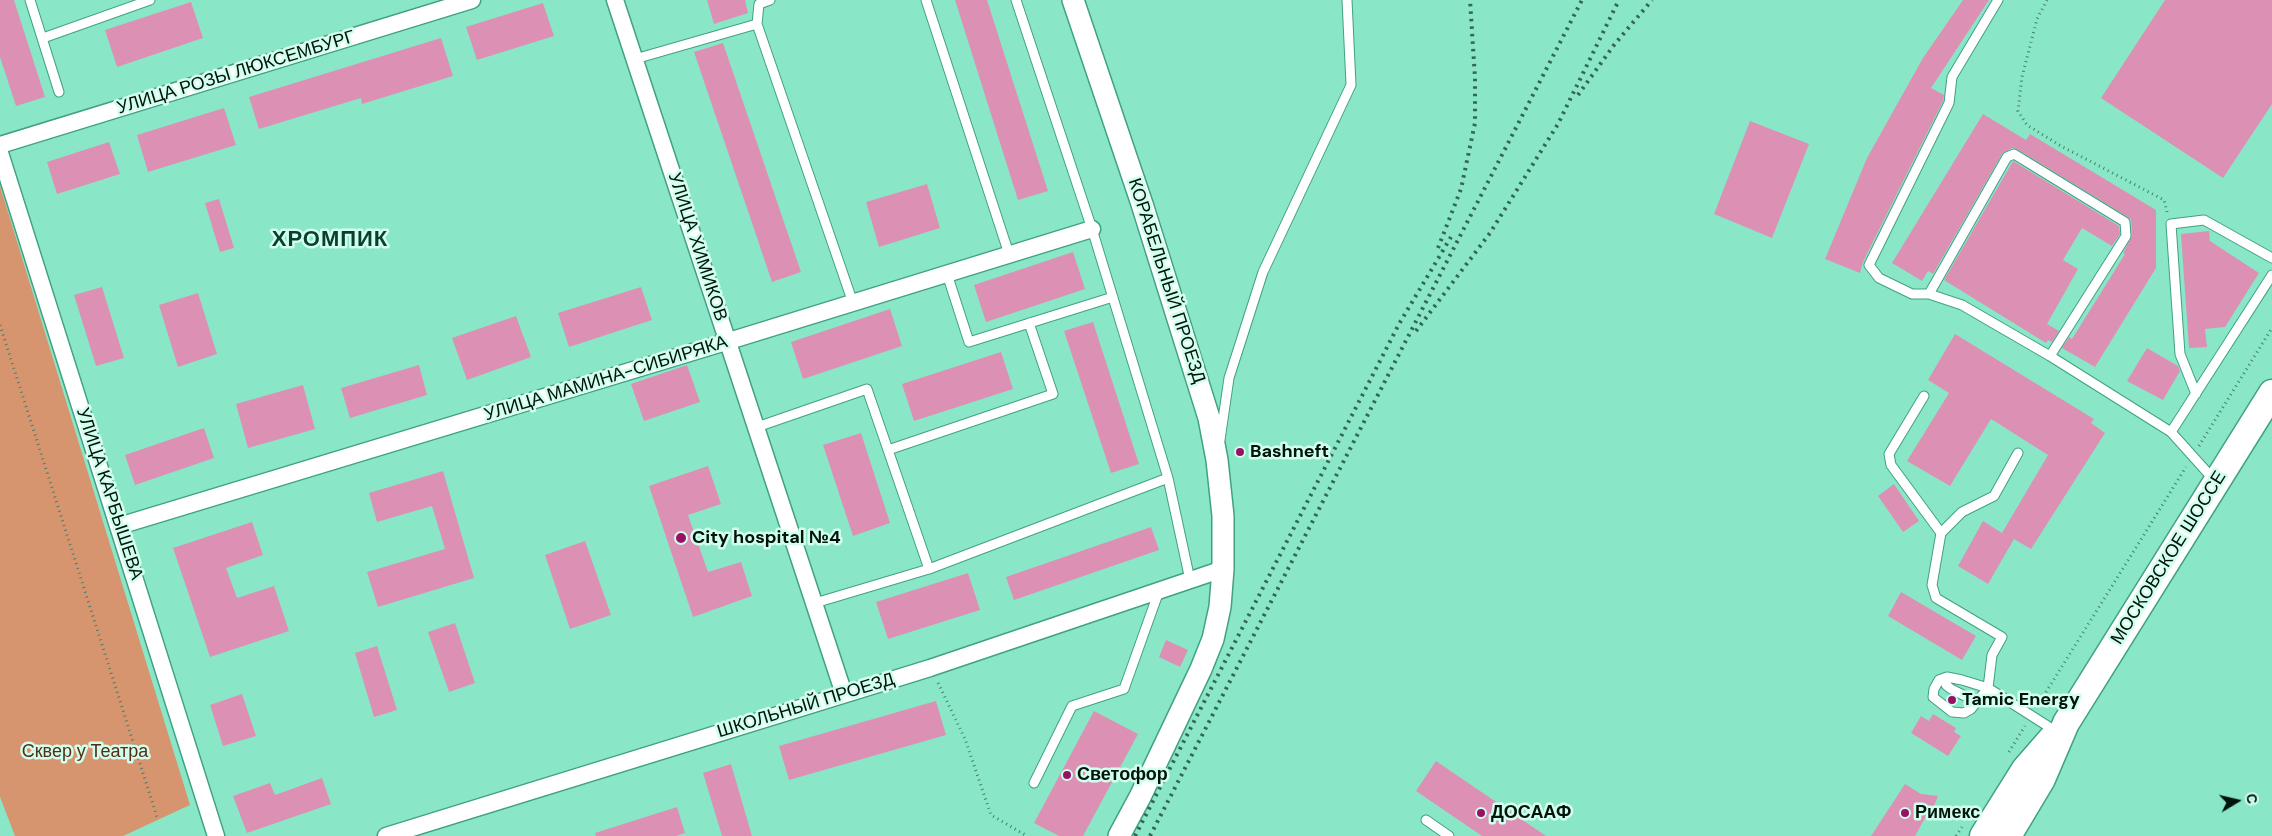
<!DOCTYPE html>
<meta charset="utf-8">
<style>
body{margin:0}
#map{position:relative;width:2272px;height:836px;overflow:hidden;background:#89e7c8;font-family:"DM Sans",sans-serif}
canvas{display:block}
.north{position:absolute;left:2212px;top:776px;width:50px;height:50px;-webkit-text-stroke:4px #d1feed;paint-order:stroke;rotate:81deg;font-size:14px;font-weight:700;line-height:20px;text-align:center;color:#00140c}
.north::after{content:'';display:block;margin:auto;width:18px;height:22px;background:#00140c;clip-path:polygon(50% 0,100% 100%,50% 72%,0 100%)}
</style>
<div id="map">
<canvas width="2272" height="836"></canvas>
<div class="north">С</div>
</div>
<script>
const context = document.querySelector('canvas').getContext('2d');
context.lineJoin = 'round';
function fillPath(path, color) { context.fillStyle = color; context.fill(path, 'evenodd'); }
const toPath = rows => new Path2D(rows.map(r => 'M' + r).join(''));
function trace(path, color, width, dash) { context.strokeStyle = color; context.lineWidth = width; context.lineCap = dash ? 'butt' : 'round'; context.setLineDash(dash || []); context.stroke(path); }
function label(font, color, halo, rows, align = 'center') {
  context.font = font + ' "DM Sans",sans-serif'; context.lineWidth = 5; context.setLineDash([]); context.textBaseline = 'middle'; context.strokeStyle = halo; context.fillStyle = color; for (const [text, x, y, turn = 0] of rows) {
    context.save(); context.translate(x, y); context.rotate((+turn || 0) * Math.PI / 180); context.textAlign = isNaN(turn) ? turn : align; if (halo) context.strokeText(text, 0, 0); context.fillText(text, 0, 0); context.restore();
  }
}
fillPath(toPath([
 [0,186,190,805,123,836,15,836,0,797]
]), '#d7956f');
fillPath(toPath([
 [0,0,14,0,45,97,16,106,0,57],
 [707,0,745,0,748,13,714,24],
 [955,0,987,0,1048,191,1018,200],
 [1963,0,1989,0,1931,88,1944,95,1943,101,1863,262,1860,273,1825,259,1867,158,1923,58],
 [2165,0,2272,0,2272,104,2223,178,2101,98],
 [191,2,203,38,117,67,105,30],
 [543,3,554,36,477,60,466,27],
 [441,38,453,76,362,104,361,98,259,129,249,97],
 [723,43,801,272,772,282,694,52],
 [224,108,236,145,148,172,137,135],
 [1983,114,2026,140,2030,134,2156,210,2156,268,2095,367,2062,348,2069,337,2072,339,2125,254,2123,253,2132,236,2131,219,2017,149,2012,148,2002,154,1933,274,1928,271,1922,281,1892,263],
 [1750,121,1809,144,1772,238,1714,214],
 [109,142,120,174,57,194,47,162],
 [2013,161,2119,226,2120,234,2112,246,2082,228,2063,260,2078,269,2047,324,2059,331,2052,342,2048,340,2046,343,1944,280],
 [927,184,940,228,879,247,866,202],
 [219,199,234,248,220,252,205,203],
 [2209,231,2210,241,2259,273,2225,327,2205,329,2207,347,2189,348,2181,234],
 [1073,252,1085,289,986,322,974,285],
 [102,287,124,358,96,366,74,295],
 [641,287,652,320,569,347,558,313],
 [198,293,217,354,178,367,159,305],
 [890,309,902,346,803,379,791,342],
 [516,316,531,357,467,380,452,338],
 [1093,322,1139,464,1111,473,1064,331],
 [1955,334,2094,419,2091,423,2105,433,2031,549,2014,539,1988,584,1958,566,1983,521,2002,533,2048,455,1991,419,1950,486,1907,461,1949,393,1928,380],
 [2147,348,2178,366,2180,371,2163,400,2127,381],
 [1001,352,1013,389,914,421,902,384],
 [419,365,427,395,350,418,341,388],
 [687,365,700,402,644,421,631,384],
 [303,385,315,429,248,448,236,404],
 [204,428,214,458,135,485,125,455],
 [861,433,890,523,853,536,823,445],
 [708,466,721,504,688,515,708,572,741,562,752,596,693,617,649,486],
 [443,471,474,578,378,607,367,572,445,549,432,506,377,522,369,493],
 [1894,484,1919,521,1903,532,1878,496],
 [252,522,263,555,226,568,237,598,274,586,289,631,210,657,173,548],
 [1151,527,1159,550,1014,600,1006,577],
 [585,541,611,615,570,629,545,555],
 [968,573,980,610,888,639,876,602],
 [1901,592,1976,636,1962,660,1888,616],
 [455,623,475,683,449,692,428,632],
 [1166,640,1188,650,1180,667,1159,657],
 [377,646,397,710,374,717,355,653],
 [242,694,256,736,223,746,210,705],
 [936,701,946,735,789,780,779,746],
 [1094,711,1138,734,1083,836,1059,836,1034,823],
 [1933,714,1956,728,1954,732,1961,736,1948,756,1911,733,1921,716,1929,721],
 [1436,761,1546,836,1482,836,1416,791],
 [731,764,752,836,722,836,703,773],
 [322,778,331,804,247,833,233,796,270,783,275,795],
 [1905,784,1921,794,1938,796,1931,813,1925,818,1915,836,1871,836],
 [677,807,685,833,676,836,596,836,595,833]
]), '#dc91b4');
const service = toPath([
 [30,0,59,92],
 [770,0,759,4,757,24,853,303],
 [926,0,1009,254],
 [1016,0,1092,229,1168,478,1190,580],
 [1998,0,1952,77,1949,103,1869,265,1879,278,1912,294,1929,294,2007,157,2014,154,2125,222,2126,236,2050,356,2171,432,2215,481],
 [43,38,150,0],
 [635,59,757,24],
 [947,274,969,342,1113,297],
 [1929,294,1962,305,2050,356],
 [2196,394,2180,354,2171,224,2204,220,2272,258],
 [1924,396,1889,454,1891,465,1941,533],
 [757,427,867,389,929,569],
 [2171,432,2272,275],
 [1220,440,1229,378,1263,272,1351,85,1347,0],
 [888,450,1053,394,1029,323],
 [2018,453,1994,496,1962,512,1941,533,1932,585,1936,598,2002,637,1992,655,1988,688,2057,732],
 [815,603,929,569,1168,478],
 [1947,677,1962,680,1988,688,1971,709,1964,713,1952,712,1933,697,1934,689,1939,680,1947,677],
 [1947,677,1946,685,1951,689,1971,699,1981,699],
 [1034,783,1072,706,1124,689,1159,591],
 [1426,820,1449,836]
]);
const minor = toPath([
 [615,0,844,694],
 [0,145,472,0],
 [0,153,216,836],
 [119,526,729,341,1092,229],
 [386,836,930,668,1223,569]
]);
const tertiary = toPath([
 [1073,0,1142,204,1209,418,1217,460,1223,516,1223,569,1220,607,1213,639,1201,669,1140,797,1119,836]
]);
const primary = toPath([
 [1983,836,2025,769,2052,738],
 [2008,836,2042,779,2066,723,2272,393]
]);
trace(service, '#41a184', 11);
trace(minor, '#41a184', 19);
trace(tertiary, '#41a184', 24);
trace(primary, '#41a184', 29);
trace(toPath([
 [2047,0,2037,19,2022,77,2018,111,2027,125,2061,146,2164,200,2167,212],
 [0,325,158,820],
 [2199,446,2272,328],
 [938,683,965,739,991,815,1027,836],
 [2038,705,2186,467],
 [2009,752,2025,726],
 [1956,836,1962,827]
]), '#467f6c', 3, [1, 4]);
trace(service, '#fff', 9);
trace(minor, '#fff', 16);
trace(tertiary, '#fff', 21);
trace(primary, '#fff', 26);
trace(toPath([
 [1578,95,1614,45,1652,0],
 [1438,248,1461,189,1475,123,1475,78,1470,0],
 [1416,331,1490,233,1558,124,1619,0],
 [1135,836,1399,324,1451,237],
 [1150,836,1582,0]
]), '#356555', 4, [2.5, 5]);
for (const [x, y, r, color] of [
 [1240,452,5,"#991164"],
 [681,538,6,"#991164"],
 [1952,700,5,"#991164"],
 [1067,775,5,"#991164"],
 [1481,813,5,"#991164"],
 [1905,813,5,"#991164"]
]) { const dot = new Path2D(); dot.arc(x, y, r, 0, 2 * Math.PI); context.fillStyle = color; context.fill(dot); trace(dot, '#d1feed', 2); }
label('18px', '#00140c', '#d1feed', [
 ["УЛИЦА РОЗЫ ЛЮКСЕМБУРГ",236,73,-17],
 ["УЛИЦА ХИМИКОВ",697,247,72],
 ["КОРАБЕЛЬНЫЙ ПРОЕЗД",1166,281,72],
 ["УЛИЦА МАМИНА-СИБИРЯКА",606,379,-17],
 ["УЛИЦА КАРБЫШЕВА",109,494,72],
 ["МОСКОВСКОЕ ШОССЕ",2169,558,-58],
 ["ШКОЛЬНЫЙ ПРОЕЗД",806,706,-17]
]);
label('bold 18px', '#00140c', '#d1feed', [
 ["Bashneft",1250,452],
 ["City hospital №4",692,538],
 ["Tamic Energy",1962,700],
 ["Светофор",1077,775],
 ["ДОСААФ",1491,813],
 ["Римекс",1915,813]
], 'left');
label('18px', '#552d15', '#d1feed', [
 ["Сквер у Театра",85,752]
]);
context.letterSpacing = '1px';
label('bold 22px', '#083f31', '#d1feed', [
 ["ХРОМПИК",330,240]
]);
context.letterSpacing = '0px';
</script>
